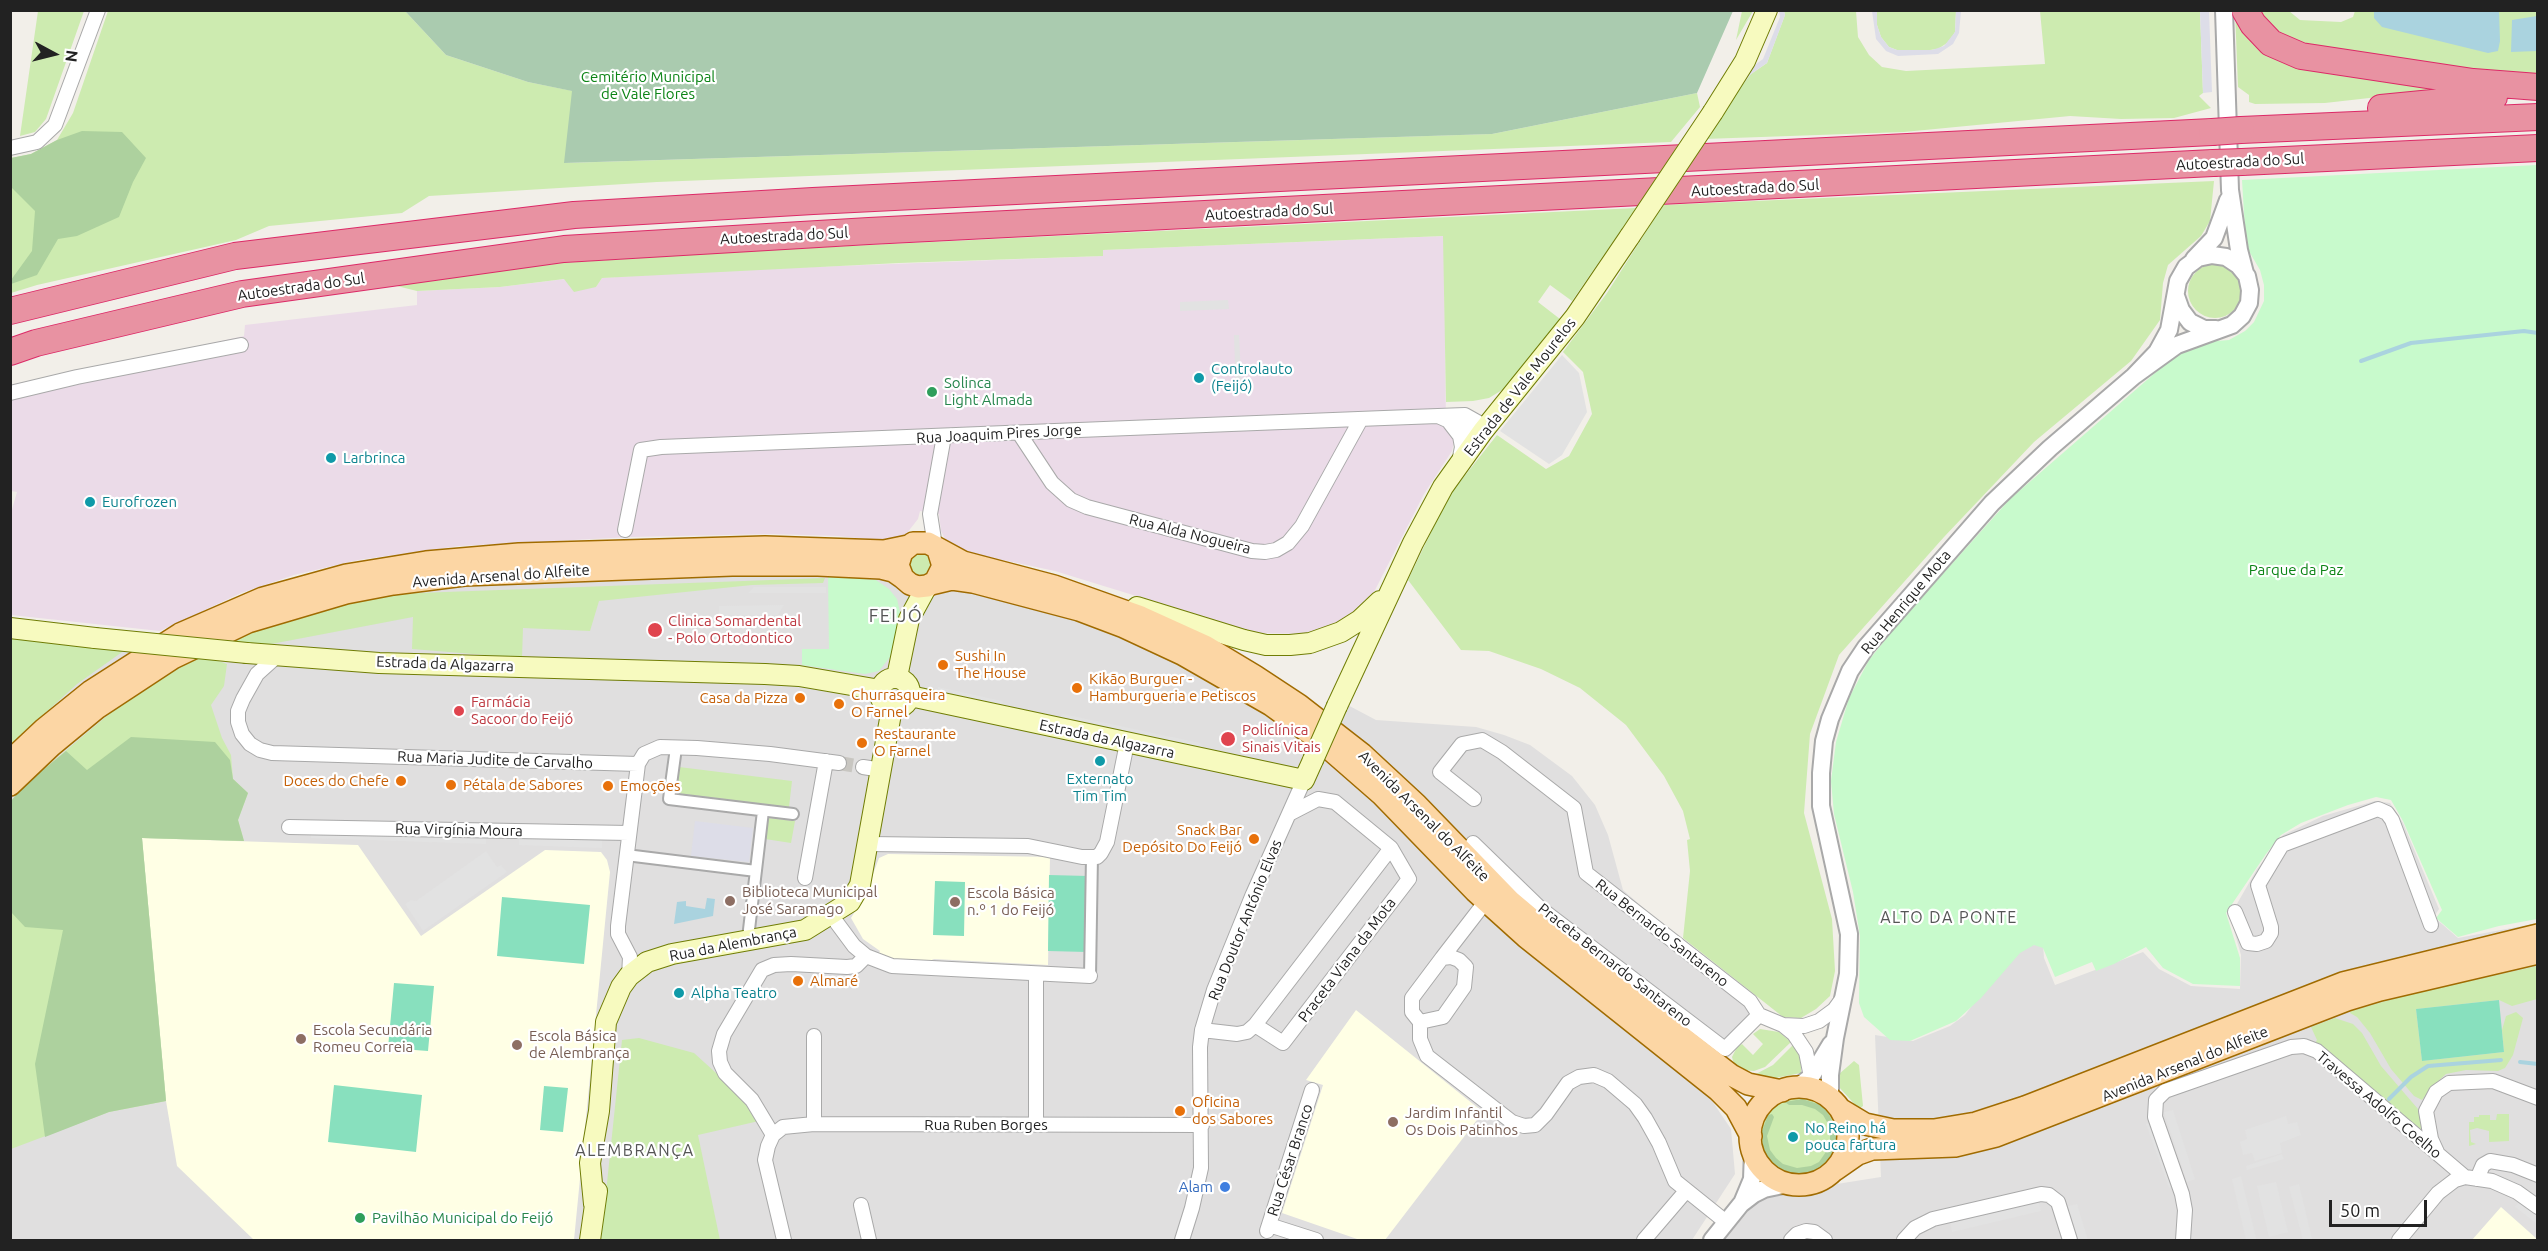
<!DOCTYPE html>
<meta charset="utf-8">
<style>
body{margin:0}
#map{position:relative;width:2548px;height:1251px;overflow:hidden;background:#f2efe9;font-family:Ubuntu,sans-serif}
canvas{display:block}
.frame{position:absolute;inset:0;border:12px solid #222;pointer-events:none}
.north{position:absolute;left:24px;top:24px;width:60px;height:60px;-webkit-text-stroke:4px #fff;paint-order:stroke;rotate:97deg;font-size:16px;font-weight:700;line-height:24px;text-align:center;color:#222}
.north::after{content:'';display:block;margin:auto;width:21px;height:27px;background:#222;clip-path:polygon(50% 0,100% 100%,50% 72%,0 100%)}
.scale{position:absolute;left:2329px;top:1200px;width:98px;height:27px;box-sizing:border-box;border:3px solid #222;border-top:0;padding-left:8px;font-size:18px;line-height:21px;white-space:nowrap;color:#222;-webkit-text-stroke:4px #fff;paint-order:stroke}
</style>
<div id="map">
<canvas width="2548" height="1251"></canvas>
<div class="frame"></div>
<div class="north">N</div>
<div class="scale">50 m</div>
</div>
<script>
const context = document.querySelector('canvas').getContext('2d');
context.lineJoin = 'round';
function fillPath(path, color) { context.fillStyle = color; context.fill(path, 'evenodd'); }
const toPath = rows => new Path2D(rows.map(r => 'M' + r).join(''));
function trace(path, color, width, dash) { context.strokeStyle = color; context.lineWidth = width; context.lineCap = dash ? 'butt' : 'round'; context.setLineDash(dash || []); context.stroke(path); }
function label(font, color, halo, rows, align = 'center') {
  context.font = font + ' Ubuntu,sans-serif'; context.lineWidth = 4.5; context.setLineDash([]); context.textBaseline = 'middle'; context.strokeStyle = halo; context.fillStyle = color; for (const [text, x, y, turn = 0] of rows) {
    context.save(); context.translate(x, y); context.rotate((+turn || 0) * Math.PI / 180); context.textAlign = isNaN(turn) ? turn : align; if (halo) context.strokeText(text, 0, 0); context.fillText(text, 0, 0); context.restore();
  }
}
fillPath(toPath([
 [804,555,919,564,1068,602,1327,738,1342,702,1376,720,1476,727,1504,735,1530,745,1572,776,1595,805,1608,835,1623,890,1759,1009,1704,1089,1731,1129,1735,1174,1692,1240,11,1240,11,629,148,642,274,601],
 [2375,801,2390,803,2403,823,2439,909,2434,917,2458,938,2533,924,2537,926,2537,1240,1724,1240,1761,1196,1881,1177,1875,1035,1913,1041,1950,1026,1965,1015,2022,939,2043,944,2044,958,2055,985,2143,952,2159,969,2191,986,2240,989,2241,955,2230,916,2257,869,2283,835,2323,816]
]), '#e0dfdf');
fillPath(toPath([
 [1444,236,1446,426,1454,442,1452,451,1424,494,1374,592,1360,608,1340,623,1307,634,1261,633,1240,628,1055,571,965,552,950,545,945,539,941,531,939,514,920,511,918,519,907,533,899,538,885,541,838,536,771,534,631,537,459,546,358,560,294,575,241,593,160,631,11,615,11,513,17,492,11,491,10,387,244,336,245,325,417,305,417,291,500,287,565,279,596,287,602,278,707,271,1102,256,1103,250]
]), '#ebdbe8');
fillPath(toPath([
 [142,838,358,845,421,936,545,850,601,852,607,860,610,872,574,1240,254,1240,177,1166,166,1101],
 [888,854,1050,857,1048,965,934,959,929,961,895,960,878,954,880,951,863,939,851,918,866,893,879,858],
 [1356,1010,1483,1112,1385,1240,1360,1240,1282,1213,1323,1085,1306,1080],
 [2501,1207,2537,1239,2537,1240,2472,1240]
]), '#ffffe5');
fillPath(toPath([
 [38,11,84,11,46,119,35,132,20,136],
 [108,11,405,11,446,55,528,82,573,91,565,163,1492,134,1697,93,1700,107,1671,142,657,182,429,196,402,213,269,226,236,240,37,285,11,293,11,158,31,154,57,140,73,113],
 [1742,11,1753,11,1736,40],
 [1784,11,1856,11,1858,37,1869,55,1882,67,1906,71,2045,64,2040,11,2200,11,2203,93,2199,96,2211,108,2174,118,2121,119,2070,116,1904,132,1704,139,1725,107,1751,74,1767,63,1785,15],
 [1877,11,1956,11,1955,32,1950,41,1938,49,1913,52,1897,50,1889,47,1881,37,1877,25],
 [2235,11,2245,28,2440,90,2325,103,2255,104,2249,102,2249,95,2238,87],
 [2255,11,2289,11,2300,20,2341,22,2353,17,2355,11,2537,11,2537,75,2333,56,2277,36],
 [2214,181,2210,221,2201,236,2168,265,2163,283,2160,320,2131,361,2034,442,1944,537,1839,655,1810,734,1804,813,1832,919,1835,971,1830,996,1816,1009,1801,1018,1783,1017,1683,938,1690,871,1687,840,1690,839,1683,811,1664,776,1626,725,1580,688,1541,669,1489,651,1461,650,1408,580,1448,497,1497,435,1546,469,1569,456,1592,414,1583,372,1563,352,1607,293,1663,205],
 [1636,208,1572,301,1550,285,1538,302,1560,319,1507,387,1489,398,1473,401,1446,402,1443,236,1103,250,1103,256,899,263,602,278,596,287,574,292,564,279,500,287,417,291,381,282,562,263,746,251],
 '2188 291a27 27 0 1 1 54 0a27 27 0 1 1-54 0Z',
 '910 564a11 11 0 1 1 22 0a11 11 0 1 1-22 0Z',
 [825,578,823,583,752,585,599,601,590,631,523,628,522,658,412,649,413,617,266,645,251,644,213,659,227,664,224,686,211,705,222,738,231,755,233,779,248,793,238,820,244,841,142,838,166,1101,109,1112,11,1149,11,801,25,785,114,710,179,667,236,638,296,616,391,594],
 [11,637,125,650,77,684,11,744],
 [679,767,792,781,789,807,676,793],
 [768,818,795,821,791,843,765,839],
 [2537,966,2537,999,2512,1006,2499,1000,2416,1009,2422,1061,2504,1052,2502,1030,2506,1016,2516,1012,2523,1018,2513,1055,2505,1068,2498,1071,2466,1070,2446,1074,2433,1086,2422,1100,2414,1096,2391,1069,2370,1033,2357,1017,2350,1013,2351,1011,2407,995],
 [2335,1018,2353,1024,2362,1033,2381,1066,2418,1109,2423,1131,2315,1043,2317,1040,2311,1027],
 [1760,1029,1779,1032,1791,1042,1765,1067,1754,1071,1743,1070,1734,1064,1732,1057,1737,1047,1742,1044,1753,1055,1763,1044,1753,1034],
 [639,1038,694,1053,726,1082,754,1112,759,1121,698,1135,720,1240,601,1240,622,1040],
 [1793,1045,1801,1058,1801,1073,1770,1079,1754,1075,1773,1065],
 [1854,1061,1859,1065,1863,1106,1859,1109,1838,1086,1839,1074],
 '1761 1136a38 38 0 1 1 76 0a38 38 0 1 1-76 0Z',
 [2497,1114,2509,1114,2509,1141,2489,1142,2489,1131,2477,1128,2470,1130,2471,1142,2476,1144,2469,1146,2469,1122,2474,1122,2474,1117,2479,1117,2479,1115,2490,1115,2490,1120,2496,1120]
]), '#cdebb0');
fillPath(toPath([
 [82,131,122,132,146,158,133,182,119,217,77,236,58,239,37,275,11,284,11,280,32,251,35,211,11,187,11,158,31,154,57,140],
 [131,737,215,742,230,760,233,779,248,793,238,820,244,841,142,838,166,1101,109,1112,45,1137,35,1064,63,930,25,927,11,912,11,801,25,785,66,751,87,770],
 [1802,1099,1818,1104,1827,1111,1835,1126,1832,1128,1837,1137,1835,1148,1827,1162,1813,1172,1796,1174,1780,1169,1768,1158,1763,1147,1762,1131,1768,1115,1772,1114,1774,1117,1767,1136,1770,1150,1776,1158,1783,1164,1797,1168,1811,1166,1819,1162,1830,1146,1830,1127,1823,1115,1815,1109,1802,1105,1789,1105,1785,1102]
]), '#add19e');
fillPath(toPath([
 [405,11,1733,11,1697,93,1492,134,564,163,572,91,528,82,446,55]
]), '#aacbaf');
fillPath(toPath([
 [2537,165,2537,919,2499,926,2458,937,2436,918,2442,910,2403,821,2391,800,2376,797,2348,805,2301,823,2281,835,2266,854,2226,913,2240,958,2240,986,2193,984,2163,968,2146,947,2114,964,2096,971,2092,962,2055,977,2043,948,2034,945,2020,953,1981,998,1956,1021,1910,1041,1890,1040,1864,1017,1859,1003,1860,936,1853,892,1834,814,1831,781,1836,742,1849,698,1869,660,1898,624,2010,499,2178,353,2205,342,2229,340,2245,331,2254,322,2264,301,2264,285,2260,270,2246,246,2242,180],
 [828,576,876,580,889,589,897,599,900,612,890,657,879,671,865,674,802,665,802,649,829,649]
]), '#c8facc');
fillPath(toPath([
 [1049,875,1088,876,1087,952,1048,951],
 [935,881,965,882,964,936,933,935],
 [502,897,590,905,584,964,497,956],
 [394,983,434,986,428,1051,388,1048],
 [2499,1000,2504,1052,2422,1061,2416,1009],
 [334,1085,422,1095,416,1152,328,1142],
 [544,1086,568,1088,563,1132,540,1130]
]), '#88e0be');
fillPath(toPath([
 [1228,300,1229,309,1180,311,1180,302],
 [1234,335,1239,335,1242,394,1236,394],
 [1562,355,1579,373,1587,412,1562,455,1549,464,1500,431],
 [754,587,826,587,826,593,748,593],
 [784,605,778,615,719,615,719,606],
 [938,687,1002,701,1009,712,936,696],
 [1063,714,1200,743,1203,747,1241,756,1246,762,1054,721],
 [311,830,486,835,486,844,311,838],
 [519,837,602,840,602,848,519,845],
 [486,851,497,867,501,865,507,872,423,931,405,904,411,900,416,901],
 [2173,1110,2195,1179,2187,1182,2164,1112],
 [2286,1116,2288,1124,2297,1122,2301,1135,2280,1143,2282,1153,2255,1161,2252,1153,2243,1155,2240,1142,2247,1139,2245,1130],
 [2156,1121,2179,1184,2169,1188,2146,1124],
 [2282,1154,2284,1159,2247,1170,2246,1166],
 [2241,1176,2256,1238,2256,1240,2246,1240,2232,1179],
 [2276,1182,2288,1232,2269,1237,2257,1186],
 [2299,1184,2312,1239,2306,1240,2303,1240,2289,1187],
 [2521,1199,2537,1212,2537,1224,2515,1207],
 [2039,1202,2041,1211,1952,1232,1950,1223],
 [2077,1204,2088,1240,2078,1240,2068,1206]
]), '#e2e2e2');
fillPath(toPath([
 [1779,11,1784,11,1785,15,1767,63,1751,74,1725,107,1749,69,1763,59,1780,17],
 [1872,11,1877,11,1877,25,1881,37,1889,47,1897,50,1932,50,1944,46,1955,32,1956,11,1961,11,1959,33,1953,44,1938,54,1898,56,1886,51,1876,39],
 [2200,11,2209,11,2212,92,2203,93],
 [695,821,753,828,749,862,691,856]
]), '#dddde8');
fillPath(toPath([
 [2374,11,2499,11,2500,41,2498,51,2488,53,2382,27,2374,18],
 [2537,16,2537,51,2511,52,2512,20],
 [707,898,715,899,713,916,674,924,677,902,686,901,686,906,705,909]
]), '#aad3df');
trace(toPath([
 [2361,361,2411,343,2524,331,2538,333],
 [2520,1062,2538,1064],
 [2389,1099,2411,1077,2428,1066,2501,1060]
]), '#aad3df', 4);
trace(toPath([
 [839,763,863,767]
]), '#c8c6c1', 14, [14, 7]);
const pedestrian = toPath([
 [676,748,669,799,793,814],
 [626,855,756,871],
 [748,938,763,811],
 [1090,976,1092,856]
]);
const minor = toPath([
 [10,148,37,142,55,125,98,10],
 [10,393,77,377,241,345],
 [1450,423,1460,436,1462,447,1459,462],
 [1019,433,1052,483,1071,500,1087,507,1252,551,1265,552,1276,550,1288,543,1302,526,1361,419],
 [625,530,641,450,661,447,1104,429,1384,418,1465,415,1481,424,1483,431,1476,433,1438,416],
 [935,546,930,514,944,436],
 [277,656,257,674,243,699,238,711,238,722,242,734,250,744,260,750,272,753,638,764],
 [863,767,882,770],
 [1474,799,1440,772,1462,744,1482,740,1502,752,1574,808,1586,873,1750,1001,1759,1015,1783,1025,1794,1034,1806,1052,1811,1077],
 [289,827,629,833],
 [1473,843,1540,908,1725,1049,1759,1015],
 [869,844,1028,846,1082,857,1097,857,1101,853,1107,842,1127,743],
 [805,878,826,761],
 [2235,912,2248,943,2257,944,2266,941,2271,933,2271,927,2258,885,2282,845,2378,809,2387,813,2392,820,2431,925],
 [831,915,854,946,866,956,892,966,1090,976],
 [1442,958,1486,901],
 [629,976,630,957,618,934,618,926,638,764,644,754,660,747,697,748,770,754,839,763],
 [1420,1022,1443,1017,1464,987,1466,967,1459,960,1451,957,1442,958,1412,998,1412,1012,1420,1022,1420,1039,1427,1056,1512,1122,1524,1126,1535,1125,1546,1114,1568,1083,1579,1077,1594,1075,1608,1081,1635,1104,1645,1118,1659,1143,1675,1181,1726,1222],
 [1255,1025,1283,1043,1409,879,1391,848],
 [1783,1025,1804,1026,1819,1021,1834,1010,1842,999],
 [1202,1030,1237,1034,1247,1032,1255,1025,1391,848,1335,802,1318,799,1289,814],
 [814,1036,814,1124],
 [1036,1125,1036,974],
 [773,1135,752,1100,725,1073,720,1062,719,1051,724,1034,762,970,774,965,791,964,847,967,856,966,866,956],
 [2437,1152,2431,1139,2426,1111,2436,1092,2449,1083,2493,1081,2538,1098],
 [2477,1179,2483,1165,2490,1161,2513,1165,2538,1175],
 [861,1205,869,1240],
 [1269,1225,1316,1240],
 [1267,1231,1312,1090],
 [784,1240,765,1160,768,1146,773,1135,783,1127,814,1124,1202,1125],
 [1182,1240,1192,1208,1201,1168,1200,1047,1202,1030,1214,990,1253,894,1304,780],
 [1644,1240,1686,1191],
 [1791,1240,1797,1234,1806,1231,1814,1232,1825,1240],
 [1904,1240,1915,1228,1933,1219,2041,1194,2049,1195,2058,1202,2070,1240],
 [2183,1240,2185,1210,2182,1194,2155,1117,2156,1100,2165,1091,2291,1047,2304,1046,2317,1051,2465,1177],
 [2399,1240,2438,1193,2455,1180,2465,1177,2492,1181,2517,1192,2538,1207]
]);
const tertiary = toPath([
 [2224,10,2230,190,2239,250,2245,273],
 [2194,259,2214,238,2228,200],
 [2176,296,2181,310,2190,322,2204,329,2216,329],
 [1796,1088,1811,1077,1831,1044],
 [1830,1098,1830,1075,1835,1038,1848,974,1849,934,1821,806,1821,773,1824,741,1830,719,1850,671,1866,647,1992,503,2050,448,2134,376,2157,352,2169,330,2178,281,2186,267,2198,258,2212,255,2226,257,2238,265,2247,276,2250,290,2249,303,2242,316,2232,325,2177,345,2134,376],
 [1742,1203,1752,1179,1753,1151],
 [1712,1240,1741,1204,1754,1194,1764,1189,1788,1184]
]);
const secondary = toPath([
 [1713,112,1745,61,1767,10],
 [1137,607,1244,640,1266,645,1290,645,1310,643,1341,632,1360,620,1380,601],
 [10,628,95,638],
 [247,653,379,663,765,674,799,676,880,690],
 [897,677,909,619,927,586],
 '880 693a15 15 0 1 1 30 0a15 15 0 1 1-30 0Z',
 [910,696,1304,780,1313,760],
 [1337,706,1413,543,1443,487,1483,431,1575,317,1630,236],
 [594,1204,590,1163,599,1111,606,1022,621,987,629,976,647,962,672,954,805,930,850,902,860,885,892,708],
 [590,1240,597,1191]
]);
const primary = toPath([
 [938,550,943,566,935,582,927,586,918,587,910,584,903,578,898,565,902,552,913,543,928,543,963,562,1054,586,1141,617,1205,646,1255,676,1299,705,1362,754,1417,805,1510,901,1561,944,1731,1075,1748,1084,1782,1091],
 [931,584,952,579,973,582,1079,610,1124,627,1182,654,1271,705,1318,739,1381,794,1475,891,1526,937,1718,1090,1736,1108,1751,1136],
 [10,761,44,729,91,691,180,634,263,598,346,575,426,562,519,554,765,547,884,551,908,546],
 [10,785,51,746,97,708,173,658,248,622,346,593,393,584,464,575,732,565,818,565,881,568,893,571,903,578],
 '1750 1136a49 49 0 1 1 98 0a49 49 0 1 1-98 0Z',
 [1840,1109,1865,1124,1893,1130,1934,1130,1976,1123,2025,1107,2343,983,2538,935],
 [1835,1170,1858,1154,1872,1149,1955,1146,1996,1136,2347,1000,2380,990,2538,953]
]);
const motorway = toPath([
 [2245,10,2253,24,2271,43,2301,56,2473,82,2538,87],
 [2381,108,2494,97],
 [2241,130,2538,117],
 [2242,162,2538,148],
 [10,311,235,256,574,215,813,201,2212,132],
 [10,352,36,343,242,294,564,249,869,231,2213,163]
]);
trace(pedestrian, '#a9a9a9', 14);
trace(minor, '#a9a9a9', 16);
trace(tertiary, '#a9a9a9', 20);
trace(secondary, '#707d05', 22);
trace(primary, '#a06b00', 24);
trace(motorway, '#dc2a67', 28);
trace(pedestrian, '#fff', 10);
trace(minor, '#fff', 14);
trace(tertiary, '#fff', 16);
trace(secondary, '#f7fabf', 20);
trace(primary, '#fcd6a4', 21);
trace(motorway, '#e892a2', 26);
const secondaryBridge = toPath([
 [1630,236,1713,112],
 [95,638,247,653],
 [1313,760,1337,706]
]);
const motorwayBridge = toPath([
 [2212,132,2241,130],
 [2213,163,2242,162]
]);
trace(secondaryBridge, '#707d05', 22, []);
trace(motorwayBridge, '#dc2a67', 28, []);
trace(secondaryBridge, '#f7fabf', 20);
trace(motorwayBridge, '#e892a2', 26);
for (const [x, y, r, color] of [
 [1199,378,6,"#0f9aa8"],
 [932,392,6,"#2e9e5b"],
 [331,458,6,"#0f9aa8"],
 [90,502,6,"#0f9aa8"],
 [655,630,8,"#e0444e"],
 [943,665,6,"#e8710a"],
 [1077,688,6,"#e8710a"],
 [800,698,6,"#e8710a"],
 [839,704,6,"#e8710a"],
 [459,711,6,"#e0444e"],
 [1228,739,8,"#e0444e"],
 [862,743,6,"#e8710a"],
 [1100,761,6,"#0f9aa8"],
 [401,781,6,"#e8710a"],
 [451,785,6,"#e8710a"],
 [608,786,6,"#e8710a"],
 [1254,839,6,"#e8710a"],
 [730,901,6,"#8d6e63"],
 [955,902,6,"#8d6e63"],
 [798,981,6,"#e8710a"],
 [679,993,6,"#0f9aa8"],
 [301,1039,6,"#8d6e63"],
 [517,1045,6,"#8d6e63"],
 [1180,1111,6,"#e8710a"],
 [1393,1122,6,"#8d6e63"],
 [1793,1137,6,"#0f9aa8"],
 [1225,1187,6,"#3f7fe0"],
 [360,1218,6,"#2e9e5b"]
]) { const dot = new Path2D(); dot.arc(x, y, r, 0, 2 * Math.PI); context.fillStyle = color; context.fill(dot); trace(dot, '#fff', 2); }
label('15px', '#0c8416', '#fff', [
 ["Cemitério Municipal",648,77],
 ["de Vale Flores",648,94],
 ["Parque da Paz",2296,570]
]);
label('15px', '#222', '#fff', [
 ["Autoestrada do Sul",2240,162,-3],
 ["Autoestrada do Sul",1755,188,-3],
 ["Autoestrada do Sul",1269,212,-3],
 ["Autoestrada do Sul",784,236,-3],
 ["Autoestrada do Sul",301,287,-8],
 ["Estrada de Vale Mourelos",1520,387,-52],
 ["Rua Joaquim Pires Jorge",999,434,-3],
 ["Rua Alda Nogueira",1190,534,14],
 ["Avenida Arsenal do Alfeite",501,576,-4],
 ["Rua Henrique Mota",1906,602,-50],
 ["Estrada da Algazarra",445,664,2],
 ["Estrada da Algazarra",1107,739,12],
 ["Rua Maria Judite de Carvalho",495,760,2],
 ["Avenida Arsenal do Alfeite",1424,816,45],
 ["Rua Virgínia Moura",459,830,1],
 ["Rua Doutor António Elvas",1245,920,-68],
 ["Rua Bernardo Santareno",1662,933,38],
 ["Rua da Alembrança",733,944,-11],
 ["Praceta Viana da Mota",1347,960,-53],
 ["Praceta Bernardo Santareno",1615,965,38],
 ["Avenida Arsenal do Alfeite",2185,1064,-22],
 ["Travessa Adolfo Coelho",2379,1105,40],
 ["Rua Ruben Borges",986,1125],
 ["Rua César Branco",1290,1160,-72]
]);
label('15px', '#0d838f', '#fff', [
 ["Controlauto",1211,369],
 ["(Feijó)",1211,386],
 ["Larbrinca",343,458],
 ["Eurofrozen",102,502],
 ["Externato",1100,779,"center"],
 ["Tim Tim",1100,796,"center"],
 ["Alpha Teatro",691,993],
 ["No Reino há",1805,1128],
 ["pouca fartura",1805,1145]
], 'left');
label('15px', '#27864d', '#fff', [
 ["Solinca",944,383],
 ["Light Almada",944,400],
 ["Pavilhão Municipal do Feijó",372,1218]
], 'left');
label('15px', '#be3a42', '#fff', [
 ["Clinica Somardental",668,621],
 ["- Polo Ortodontico",668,638],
 ["Farmácia",471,702],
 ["Sacoor do Feijó",471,719],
 ["Policlínica",1242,730],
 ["Sinais Vitais",1242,747]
], 'left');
label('15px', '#c56008', '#fff', [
 ["Sushi In",955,656],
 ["The House",955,673],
 ["Kikão Burguer -",1089,679],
 ["Hamburgueria e Petiscos",1089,696],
 ["Churrasqueira",851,695],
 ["O Farnel",851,712],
 ["Casa da Pizza",788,698,"right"],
 ["Restaurante",874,734],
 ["O Farnel",874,751],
 ["Doces do Chefe",389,781,"right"],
 ["Pétala de Sabores",463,785],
 ["Emoções",620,786],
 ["Snack Bar",1242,830,"right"],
 ["Depósito Do Feijó",1242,847,"right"],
 ["Almaré",810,981],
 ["Oficina",1192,1102],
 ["dos Sabores",1192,1119]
], 'left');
label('15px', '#785e54', '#fff', [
 ["Biblioteca Municipal",742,892],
 ["José Saramago",742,909],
 ["Escola Básica",967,893],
 ["n.º 1 do Feijó",967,910],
 ["Escola Secundária",313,1030],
 ["Romeu Correia",313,1047],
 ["Escola Básica",529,1036],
 ["de Alembrança",529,1053],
 ["Jardim Infantil",1405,1113],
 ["Os Dois Patinhos",1405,1130]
], 'left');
label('15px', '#366cbe', '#fff', [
 ["Alam",1213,1187]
], 'right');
context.letterSpacing = '1.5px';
label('16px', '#555', '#fff', [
 ["ALTO DA PONTE",1949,918],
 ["ALEMBRANÇA",635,1151]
]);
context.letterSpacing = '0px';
context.letterSpacing = '1.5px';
label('18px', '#555', '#fff', [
 ["FEIJÓ",896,616]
]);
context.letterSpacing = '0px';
</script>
